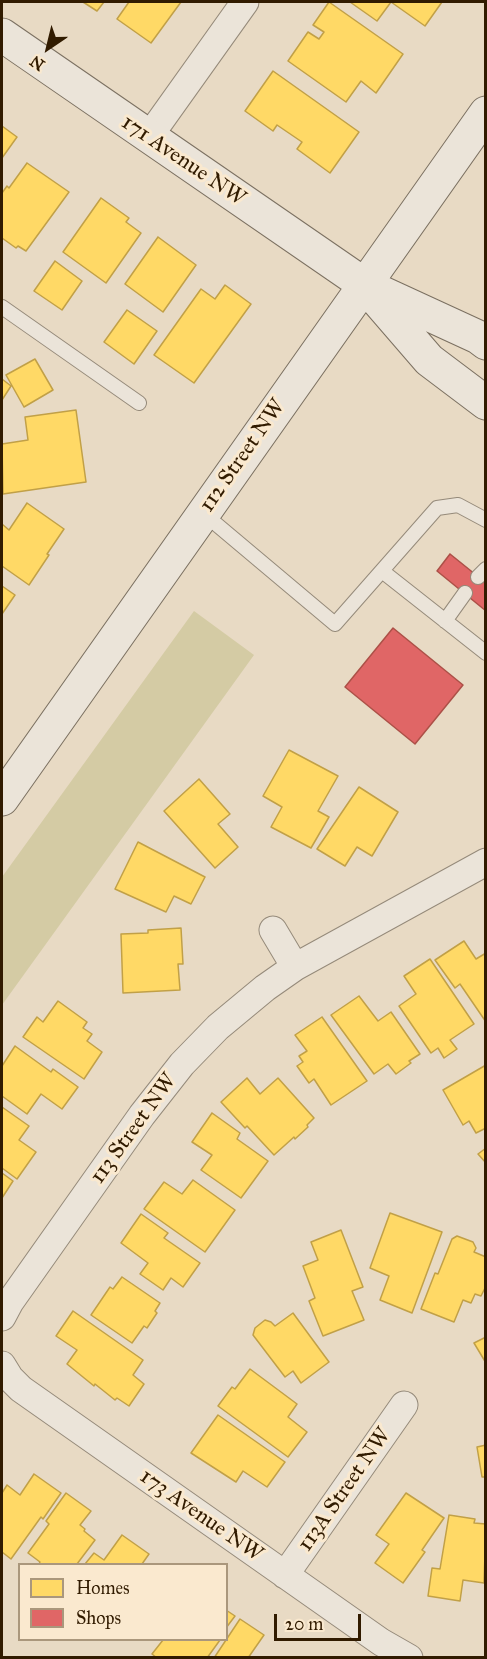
<!DOCTYPE html>
<style>
body{margin:0}
#map{position:relative;width:487px;height:1659px;overflow:hidden;background:#e8dac4;font-family:"IM FELL Great Primer",serif}
canvas{display:block}
.frame{position:absolute;inset:0;border:3px solid #311b00;pointer-events:none}
.legend{position:absolute;left:18px;top:1563px;width:210px;height:78px;box-sizing:border-box;background:#fae9cf;border:2px solid #aa977c;margin:0;padding:8px 10px;list-style:none;font-size:18px;color:#311b00}
.legend li{display:flex;align-items:center;gap:12px;height:30px}
.legend b{width:30px;border:2px solid #aa977c}
.north{position:absolute;left:18px;top:18px;width:60px;height:60px;-webkit-text-stroke:4px #fae9cf;paint-order:stroke;rotate:215deg;font-size:16px;font-weight:700;line-height:24px;text-align:center;color:#311b00}
.north::after{content:'';display:block;margin:auto;width:21px;height:27px;background:#311b00;clip-path:polygon(50% 0,100% 100%,50% 72%,0 100%)}
.scale{position:absolute;left:274px;top:1614px;width:87px;height:27px;box-sizing:border-box;border:3px solid #311b00;border-top:0;padding-left:8px;font-size:18px;line-height:21px;white-space:nowrap;color:#311b00;-webkit-text-stroke:4px #fae9cf;paint-order:stroke}
</style>
<div id="map">
<canvas width="487" height="1659"></canvas>
<div class="frame"></div>
<ul class="legend">
<li><b style="height:16px;background:#ffd966"></b>Homes</li>
<li><b style="height:16px;background:#e06666"></b>Shops</li>
</ul>
<div class="north">N</div>
<div class="scale">20 m</div>
</div>
<script>
const context = document.querySelector('canvas').getContext('2d');
context.lineJoin = 'round';
function fillPath(path, color) { context.fillStyle = color; context.fill(path, 'evenodd'); }
const toPath = rows => new Path2D(rows.map(r => 'M' + r).join(''));
function trace(path, color, width, dash) { context.strokeStyle = color; context.lineWidth = width; context.lineCap = dash ? 'butt' : 'round'; context.setLineDash(dash || []); context.stroke(path); }
function label(font, color, halo, rows, align = 'center') {
  context.font = font + ' "IM FELL Great Primer",serif'; context.lineWidth = 6; context.setLineDash([]); context.textBaseline = 'middle'; context.strokeStyle = halo; context.fillStyle = color; for (const [text, x, y, turn = 0] of rows) {
    context.save(); context.translate(x, y); context.rotate((+turn || 0) * Math.PI / 180); context.textAlign = isNaN(turn) ? turn : align; if (halo) context.strokeText(text, 0, 0); context.fillText(text, 0, 0); context.restore();
  }
}
fillPath(toPath([
 [194,611,254,655,2,1005,2,877]
]), '#d4cba4');
const homes = toPath([
 [83,2,104,2,97,11,83,2],
 [129,2,181,2,151,43,117,19,129,2],
 [329,2,403,54,376,93,361,81,346,102,288,61,308,32,319,39,324,32,313,25,329,2],
 [350,2,442,2,425,26,391,2,377,21,350,2],
 [273,71,359,132,330,173,297,149,302,142,277,125,273,131,245,111,273,71],
 [2,126,17,137,2,158,2,126],
 [27,163,69,192,26,251,18,246,16,248,2,238,2,193,7,186,9,188,27,163],
 [101,198,129,218,126,222,141,233,106,283,63,252,101,198],
 [158,237,196,265,163,312,125,284,158,237],
 [55,261,82,281,62,310,34,291,55,261],
 [225,285,251,304,194,383,154,355,201,289,215,299,225,285],
 [127,310,157,331,134,364,104,342,127,310],
 [35,359,53,390,24,407,6,375,35,359],
 [2,379,11,386,2,400,2,379],
 [76,410,86,482,3,494,2,444,28,440,25,417,76,410],
 [27,503,64,529,47,554,49,555,29,585,2,566,2,524,9,530,27,503],
 [2,586,15,595,2,614,2,586],
 [289,750,338,776,318,811,329,817,311,848,271,827,282,807,263,796,289,750],
 [199,779,230,814,218,824,238,847,215,868,164,811,199,779],
 [359,787,398,812,372,856,357,847,345,866,317,849,359,787],
 [138,842,205,877,191,904,174,896,166,912,115,889,138,842],
 [181,928,183,964,178,964,180,990,123,993,121,934,148,933,148,930,181,928],
 [464,941,476,959,486,953,486,1022,460,984,455,988,435,960,464,941],
 [430,959,474,1024,450,1040,457,1049,444,1058,438,1048,431,1053,399,1006,416,994,404,976,430,959],
 [359,996,378,1021,391,1012,420,1054,409,1061,411,1063,396,1074,388,1064,374,1074,331,1015,359,996],
 [58,1001,87,1022,83,1028,92,1034,87,1041,102,1052,84,1079,23,1037,37,1017,43,1022,58,1001],
 [322,1017,367,1081,331,1105,314,1079,309,1083,297,1066,303,1062,299,1056,307,1051,295,1035,322,1017],
 [15,1046,51,1072,53,1069,78,1087,62,1109,41,1094,27,1114,2,1096,2,1066,15,1046],
 [486,1065,486,1128,476,1133,469,1121,463,1125,443,1090,486,1065],
 [247,1078,260,1094,278,1078,314,1118,307,1125,308,1127,295,1139,294,1137,274,1155,247,1126,245,1128,221,1102,247,1078],
 [2,1107,29,1126,19,1140,36,1152,17,1179,2,1168,2,1107],
 [212,1113,240,1133,237,1139,268,1161,241,1198,201,1170,212,1155,192,1142,212,1113],
 [486,1148,486,1163,478,1154,486,1148],
 [2,1173,13,1181,2,1198,2,1173],
 [193,1180,235,1210,205,1252,144,1209,164,1182,182,1194,193,1180],
 [390,1213,442,1232,412,1313,380,1300,389,1276,370,1268,390,1213],
 [141,1214,168,1233,164,1238,200,1263,183,1287,171,1278,163,1290,140,1274,148,1263,121,1243,141,1214],
 [341,1230,363,1287,352,1291,364,1320,323,1336,309,1301,315,1298,303,1266,318,1260,311,1242,341,1230],
 [457,1236,473,1242,476,1248,474,1252,486,1257,486,1286,481,1296,475,1294,471,1303,463,1300,454,1322,421,1309,435,1273,438,1274,452,1239,457,1236],
 [122,1277,160,1303,155,1311,157,1313,147,1328,144,1326,132,1343,91,1315,110,1287,113,1289,122,1277],
 [73,1311,143,1360,133,1375,144,1384,129,1406,117,1398,115,1400,95,1384,94,1386,67,1364,77,1350,56,1336,73,1311],
 [293,1313,329,1362,301,1383,293,1371,285,1377,253,1335,255,1328,265,1320,271,1322,275,1326,293,1313],
 [486,1337,486,1363,474,1343,486,1337],
 [250,1369,297,1404,288,1417,307,1432,288,1457,218,1406,232,1387,235,1389,250,1369],
 [218,1415,285,1462,267,1487,243,1471,236,1482,191,1453,218,1415],
 [486,1445,486,1477,482,1477,477,1447,486,1445],
 [34,1474,61,1493,43,1519,41,1517,11,1559,2,1552,2,1493,7,1485,20,1495,34,1474],
 [66,1493,91,1511,80,1525,85,1529,84,1531,95,1540,77,1564,39,1564,40,1562,28,1553,49,1524,46,1521,66,1493],
 [406,1493,444,1518,422,1550,425,1552,403,1583,375,1563,389,1544,376,1535,406,1493],
 [449,1515,475,1519,474,1523,486,1524,484,1583,463,1580,460,1601,428,1596,432,1568,440,1569,449,1515],
 [122,1535,149,1554,142,1564,85,1564,94,1553,104,1560,122,1535],
 [226,1610,235,1616,226,1628,226,1610],
 [240,1619,264,1635,248,1658,214,1658,240,1619],
 [163,1640,220,1640,207,1658,157,1658,152,1654,163,1640]
]);
fillPath(homes, '#ffd966');
trace(homes, '#c1a047', 1.5);
const shops = toPath([
 [450,554,486,583,486,611,437,571,450,554],
 [393,628,463,685,415,744,345,687,393,628]
]);
fillPath(shops, '#e06666');
trace(shops, '#ac5047', 1.5);
const lane = toPath([
 [2,307,139,403],
 [203,513,335,624,437,508,458,505,486,520],
 [382,571,486,653],
 [478,577,486,569],
 [445,621,465,593]
]);
const street = toPath([
 [148,138,245,2],
 [273,930,295,967],
 [2,1317,10,1302,142,1115,182,1064,218,1027,265,988,295,967,486,862],
 [2,1365,10,1378,21,1389,381,1642,409,1658],
 [285,1575,404,1405]
]);
const secondary = toPath([
 [2,35,365,285,478,337,486,343],
 [372,294,429,360,486,403],
 [2,799,486,113]
]);
trace(lane, '#958a7a', 16);
trace(street, '#958a7a', 29);
trace(secondary, '#7b7061', 35);
trace(lane, '#ebe4d9', 14);
trace(street, '#ebe4d9', 27);
trace(secondary, '#ebe4d9', 33);
label('22px', '#311b00', '#fae9cf', [
 ["171 Avenue NW",183,161,34],
 ["112 Street NW",243,456,-55],
 ["113 Street NW",134,1129,-54],
 ["113A Street NW",345,1490,-55],
 ["173 Avenue NW",201,1516,35]
]);
</script>
